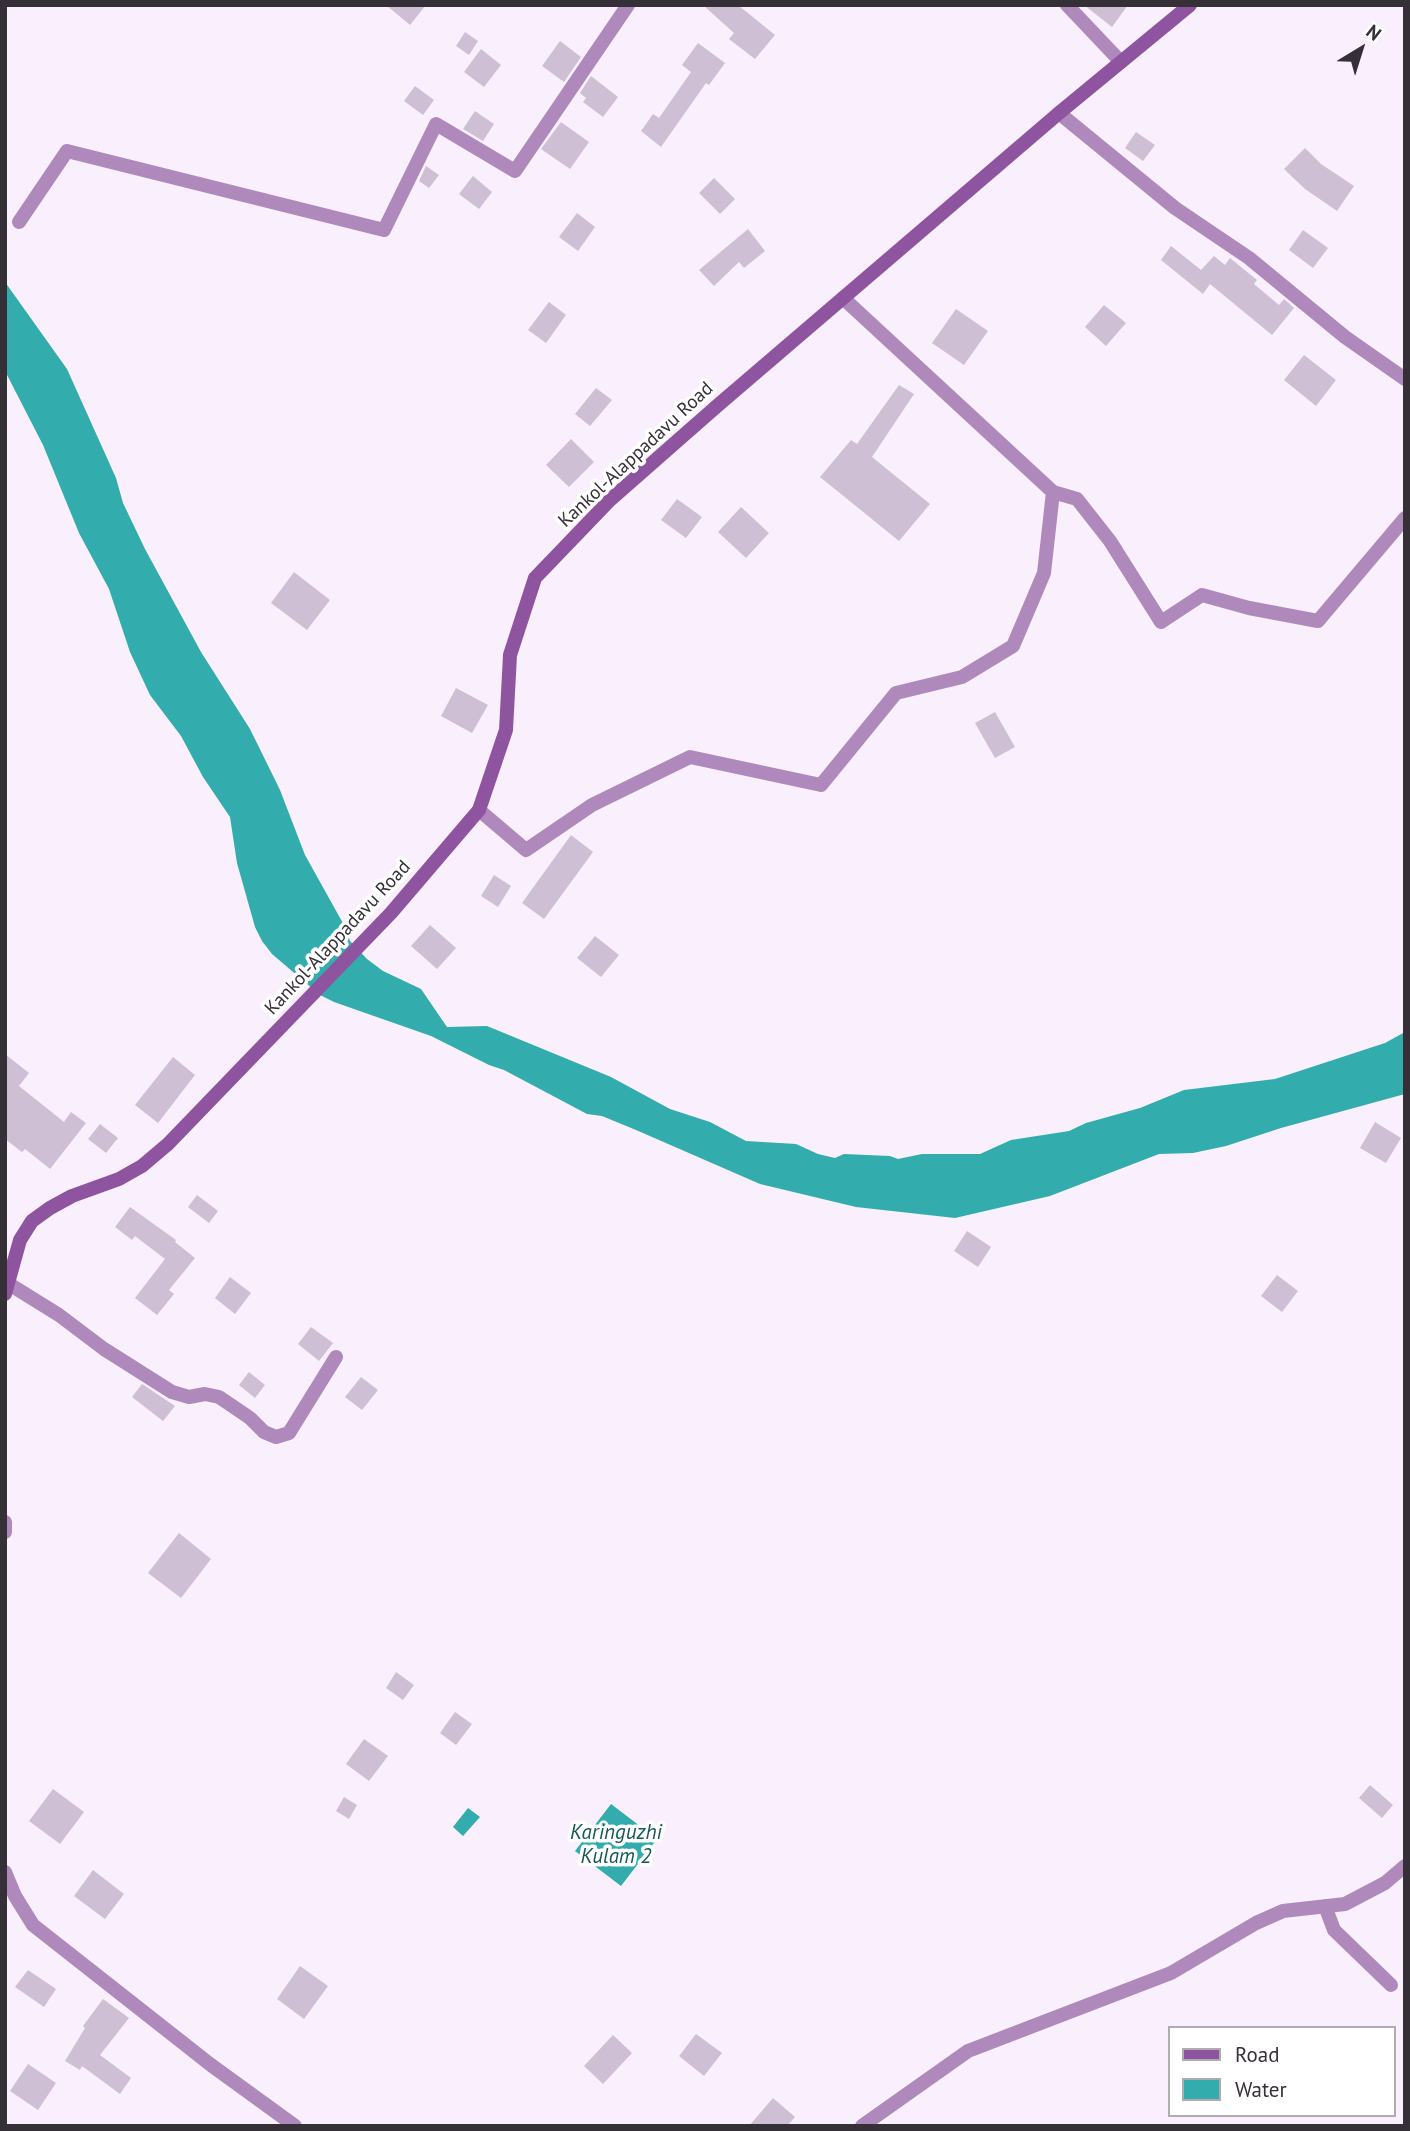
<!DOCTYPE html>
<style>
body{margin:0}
#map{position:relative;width:1410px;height:2131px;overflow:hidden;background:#f9effd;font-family:"PT Sans",sans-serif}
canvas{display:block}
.frame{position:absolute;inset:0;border:7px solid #352f37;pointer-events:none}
.legend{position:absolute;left:1168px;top:2026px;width:228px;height:91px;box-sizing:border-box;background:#fff;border:2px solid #aeacaf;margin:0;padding:9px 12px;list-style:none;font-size:21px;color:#352f37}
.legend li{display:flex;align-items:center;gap:14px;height:35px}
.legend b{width:35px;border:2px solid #aeacaf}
.north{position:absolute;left:1326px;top:14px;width:70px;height:70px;-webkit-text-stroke:5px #fff;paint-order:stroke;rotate:38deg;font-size:19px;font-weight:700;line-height:28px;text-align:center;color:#352f37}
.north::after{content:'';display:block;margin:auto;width:24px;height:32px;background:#352f37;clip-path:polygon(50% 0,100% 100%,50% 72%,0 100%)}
</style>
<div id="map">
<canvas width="1410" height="2131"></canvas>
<div class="frame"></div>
<ul class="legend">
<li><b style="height:9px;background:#8e549f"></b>Road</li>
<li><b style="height:19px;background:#32acac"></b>Water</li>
</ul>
<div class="north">N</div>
</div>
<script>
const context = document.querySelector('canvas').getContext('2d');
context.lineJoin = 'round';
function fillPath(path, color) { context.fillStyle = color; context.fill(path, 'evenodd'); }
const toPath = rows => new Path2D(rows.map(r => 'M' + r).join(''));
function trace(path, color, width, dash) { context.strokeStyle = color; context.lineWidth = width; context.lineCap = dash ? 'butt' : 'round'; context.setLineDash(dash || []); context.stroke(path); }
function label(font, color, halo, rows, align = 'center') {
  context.font = font + ' "PT Sans",sans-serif'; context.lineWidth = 7; context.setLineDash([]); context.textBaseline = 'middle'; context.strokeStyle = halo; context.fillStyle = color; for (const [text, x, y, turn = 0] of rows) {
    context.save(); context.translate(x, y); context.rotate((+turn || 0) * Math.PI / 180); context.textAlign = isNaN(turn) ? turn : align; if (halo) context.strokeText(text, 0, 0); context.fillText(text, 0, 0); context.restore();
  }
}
fillPath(toPath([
 [5,282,67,369,116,478,123,503,145,549,201,652,250,729,280,790,305,855,344,925,350,941,367,959,383,971,421,989,447,1027,487,1026,611,1077,670,1109,710,1122,746,1141,796,1144,818,1154,835,1158,844,1154,890,1156,898,1159,922,1154,980,1154,1011,1140,1069,1131,1086,1123,1140,1108,1184,1090,1275,1079,1385,1043,1405,1032,1405,1094,1281,1128,1226,1146,1193,1153,1159,1154,1050,1196,955,1218,856,1207,760,1184,636,1130,602,1116,587,1114,504,1070,489,1065,431,1036,334,1002,320,995,272,954,262,941,255,927,237,863,230,817,203,777,181,736,150,695,130,652,109,589,79,533,43,445,5,371],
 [611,1804,657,1839,621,1886,575,1851],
 [468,1808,480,1817,463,1836,453,1827]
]), '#32acac');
fillPath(toPath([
 [386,5,426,5,410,25],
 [703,5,738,5,775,35,755,59,729,39,734,33],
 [1084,5,1128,5,1112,27],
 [465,32,478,41,469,55,456,46],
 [560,41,581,57,564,82,542,66],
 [698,43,725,63,709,85,706,83,661,147,641,131,653,114,659,118,691,72,682,65],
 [481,49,501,65,484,87,464,72],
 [591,76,618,97,603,117,583,102,586,98,580,93],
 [415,86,434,100,423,115,404,101],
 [475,111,494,124,483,141,463,129],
 [561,122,589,142,570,169,541,149],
 [1136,132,1155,145,1143,161,1125,148],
 [1305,148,1321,164,1354,186,1337,211,1305,189,1284,169],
 [426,166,439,175,429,188,419,181],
 [473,176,492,192,479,209,459,194],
 [714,178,735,199,720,214,699,193],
 [577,213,595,227,578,251,559,237],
 [748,229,765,251,744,268,739,262,714,286,699,270],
 [1303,230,1328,248,1313,268,1289,250],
 [1171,246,1201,270,1214,256,1225,265,1230,258,1257,280,1254,284,1279,305,1284,299,1294,308,1272,335,1210,284,1203,294,1161,260],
 [549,302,566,315,546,343,528,330],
 [1104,305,1126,323,1106,346,1085,327],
 [956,309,988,331,964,365,932,343],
 [1304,355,1336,380,1316,406,1284,380],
 [899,385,914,394,872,457,930,504,899,541,820,477,851,440,857,444],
 [596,388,612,400,590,426,575,414],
 [571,439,594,462,569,487,546,465],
 [677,499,702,517,686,538,661,520],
 [741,507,769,533,746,558,718,532],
 [294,572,330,600,307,630,271,603],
 [456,688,488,705,472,733,441,716],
 [995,712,1015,747,995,758,975,723],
 [571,835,593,852,544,919,522,903],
 [494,875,511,886,498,907,481,896],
 [430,925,456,948,437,969,411,946],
 [595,936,619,955,601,977,577,958],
 [5,1054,29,1073,19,1086,64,1122,71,1112,86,1123,50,1169,25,1149,22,1152,5,1139],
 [173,1057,195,1075,158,1123,135,1105],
 [1375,1122,1401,1138,1386,1163,1360,1148],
 [100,1124,118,1138,106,1153,88,1139],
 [197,1195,218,1211,209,1223,188,1207],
 [130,1207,176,1240,175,1242,195,1258,169,1290,174,1294,157,1315,135,1298,165,1259,135,1236,132,1240,115,1227],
 [967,1231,991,1247,978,1267,954,1251],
 [1277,1275,1298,1291,1282,1312,1261,1296],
 [230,1277,251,1293,235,1314,215,1298],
 [311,1327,333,1343,319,1361,298,1344],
 [249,1372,265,1385,255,1398,239,1385],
 [361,1377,378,1390,362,1410,345,1397],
 [142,1384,175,1406,163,1421,132,1397],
 [179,1533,211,1559,181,1598,148,1573],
 [396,1672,414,1685,403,1700,386,1688],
 [455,1712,472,1724,456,1745,440,1733],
 [364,1739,388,1756,369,1781,346,1764],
 [1370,1785,1393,1805,1382,1818,1359,1798],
 [53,1789,84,1812,60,1844,29,1821],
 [344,1797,357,1805,349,1819,336,1811],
 [93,1870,124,1894,105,1919,74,1896],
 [300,1966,328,1986,304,2019,277,1999],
 [28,1970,56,1989,44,2007,15,1987],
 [103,1999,129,2018,100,2055,131,2078,120,2094,82,2066,80,2070,65,2061,85,2028,83,2026],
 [696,2034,722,2053,704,2076,679,2056],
 [613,2035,632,2053,603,2084,584,2066],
 [28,2064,56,2083,38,2110,10,2091],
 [773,2098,795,2117,787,2126,749,2126]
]), '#cfbfd4');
trace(toPath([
 [1067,5,1121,62],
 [1059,113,1175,208,1249,258,1345,337,1405,379],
 [19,222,67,151,384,230,436,124,515,171,628,5],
 [1053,492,1077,499,1110,541,1161,622,1202,595,1249,608,1318,621,1405,518],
 [479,810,526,850,592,805,690,757,821,785,896,693,962,677,1013,646,1044,573,1053,492,843,298],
 [9,1284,59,1315,104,1349,172,1392,189,1397,205,1394,219,1397,250,1418,264,1432,276,1437,289,1433,336,1357],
 [5,1522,5,1532],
 [5,1872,15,1896,33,1925,211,2065,295,2126],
 [1325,1906,1334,1930,1391,1985],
 [862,2126,968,2051,1171,1973,1256,1923,1283,1911,1345,1904,1385,1883,1405,1866]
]), '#b089bc', 14);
trace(toPath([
 [5,1294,20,1240,32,1221,50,1208,72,1196,119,1179,142,1166,168,1144,391,913,479,810,506,730,510,655,535,578,610,500,717,406,1059,113,1190,5]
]), '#8e549f', 14);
label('19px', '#352f37', '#fff', [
 ["Kankol-Alappadavu Road",636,455,-43],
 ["Kankol-Alappadavu Road",338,938,-47]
]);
label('italic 21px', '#155857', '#fff', [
 ["Karinguzhi",616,1833],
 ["Kulam 2",616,1857]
]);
</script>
